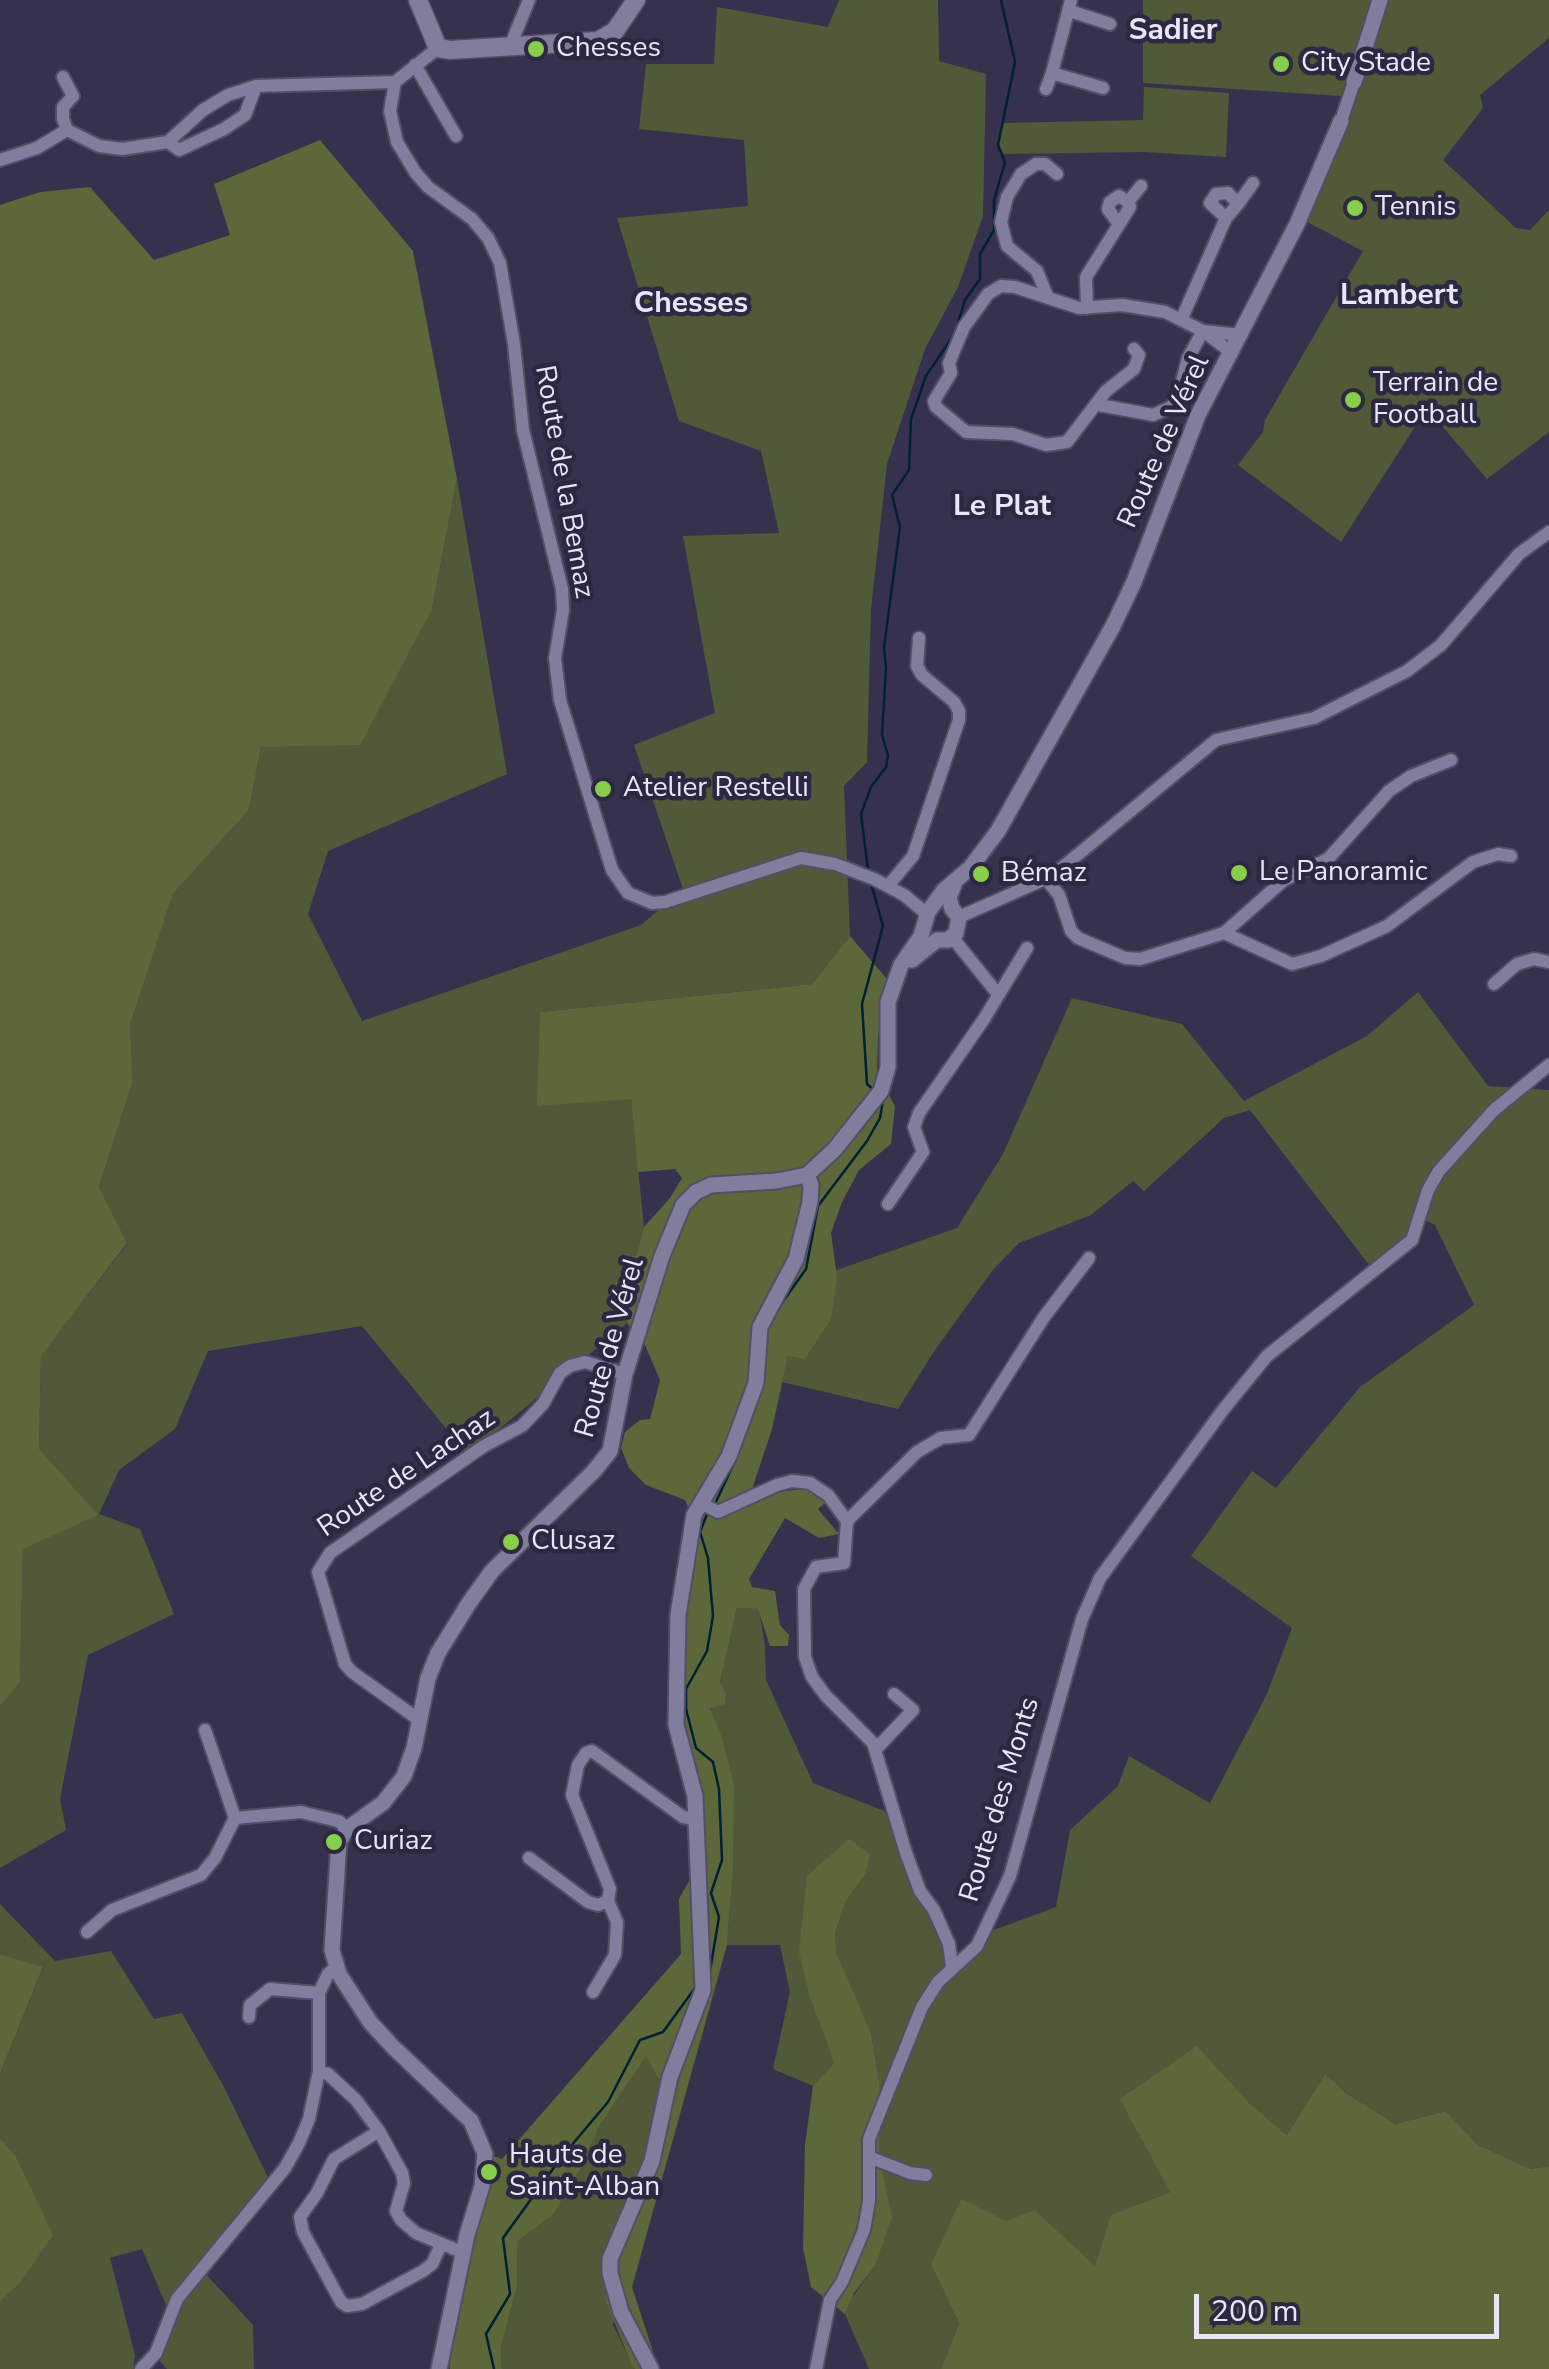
<!DOCTYPE html>
<meta charset="utf-8">
<style>
body{margin:0}
#map{position:relative;width:1549px;height:2369px;overflow:hidden;background:#36324d;font-family:"Nunito Sans",sans-serif}
canvas{display:block}
.scale{position:absolute;left:1194px;top:2294px;width:305px;height:45px;box-sizing:border-box;border:5px solid #e8e6f7;border-top:0;padding-left:12px;font-size:30px;line-height:35px;white-space:nowrap;color:#e8e6f7;-webkit-text-stroke:8px #2c2842;paint-order:stroke}
</style>
<div id="map">
<canvas width="1549" height="2369"></canvas>
<div class="scale">200 m</div>
</div>
<script>
const context = document.querySelector('canvas').getContext('2d');
context.lineJoin = 'round';
function fillPath(path, color) { context.fillStyle = color; context.fill(path, 'evenodd'); }
const toPath = rows => new Path2D(rows.map(r => 'M' + r).join(''));
function trace(path, color, width, dash) { context.strokeStyle = color; context.lineWidth = width; context.lineCap = dash ? 'butt' : 'round'; context.setLineDash(dash || []); context.stroke(path); }
function label(font, color, halo, rows, align = 'center') {
  context.font = font + ' "Nunito Sans",sans-serif'; context.lineWidth = 9; context.setLineDash([]); context.textBaseline = 'middle'; context.strokeStyle = halo; context.fillStyle = color; for (const [text, x, y, turn = 0] of rows) {
    context.save(); context.translate(x, y); context.rotate((+turn || 0) * Math.PI / 180); context.textAlign = isNaN(turn) ? turn : align; if (halo) context.strokeText(text, 0, 0); context.fillText(text, 0, 0); context.restore();
  }
}
fillPath(toPath([
 [839,0,938,0,939,61,986,74,983,216,958,287,925,349,887,464,871,609,867,762,844,786,850,936,812,984,540,1012,631,1099,644,1227,622,1311,627,1323,468,1455,362,1326,208,1351,175,1429,119,1470,99,1514,140,1529,174,1614,88,1655,60,1799,66,1830,0,1868,0,1706,20,1681,23,1549,39,1449,41,1355,127,1244,99,1187,133,1081,130,1025,173,894,249,810,261,747,432,609,457,479,507,774,328,851,308,914,362,1021,641,925,683,889,634,745,715,713,683,536,779,533,761,451,679,421,617,218,748,206,744,140,639,129,646,64,714,64,717,7,828,27],
 [1143,0,1373,0,1341,96,1143,83],
 [1386,0,1549,0,1549,38,1480,95,1483,108,1443,160,1516,228,1530,230,1549,210,1549,432,1487,479,1427,408,1341,542,1238,465,1263,432,1265,420,1363,251,1307,222,1376,39],
 [1144,87,1229,93,1226,157,1144,152,1003,154,998,145,1001,123,1143,120],
 [1418,992,1488,1086,1549,1090,1549,2166,1531,2169,1478,2145,1446,2111,1395,2124,1346,2093,1325,2074,1287,2135,1248,2102,1170,2192,1112,2215,1095,2267,1035,2210,931,2265,959,2323,941,2369,869,2369,845,2314,851,2299,875,2266,879,2081,871,2033,845,1978,837,1955,835,1934,845,1903,865,1875,848,1839,810,1998,834,2063,813,2086,773,2069,790,1992,780,1945,727,1945,733,1864,710,1707,720,1683,737,1608,759,1609,765,1646,766,1680,813,1783,905,1819,914,1868,950,1929,959,1955,978,1936,1056,1907,1070,1830,1118,1786,1129,1756,1210,1803,1266,1696,1292,1628,1191,1556,1252,1471,1276,1488,1360,1387,1474,1305,1435,1225,1427,1221,1370,1266,1250,1110,1224,1118,1144,1191,1133,1181,1091,1215,1019,1243,992,1271,935,1350,898,1409,782,1382,788,1356,834,1271,957,1228,1003,1154,1072,998,1182,1024,1244,1101,1367,1036],
 [0,1904,55,1961,111,1951,154,2019,182,2013,224,2087,273,2188,202,2270,253,2325,254,2369,167,2369,157,2358,173,2321,142,2249,110,2258,135,2355,133,2369,0,2369,0,2302,19,2284,15,2155,0,2138,0,2074,43,1968,0,1954],
 [646,2055,657,2077,665,2083,613,2325,635,2369,502,2369,501,2347,517,2287,518,2241,553,2215,580,2170,600,2125]
]), '#515a38');
fillPath(toPath([
 [320,140,413,251,457,479,432,609,360,745,261,747,249,810,173,894,130,1025,133,1081,99,1187,127,1243,41,1356,39,1449,98,1515,23,1549,20,1682,0,1706,0,205,40,192,90,187,154,260,230,235,214,184],
 [850,936,887,979,878,1036,877,1073,895,1106,891,1144,859,1170,842,1202,831,1233,837,1277,831,1319,805,1359,788,1356,772,1429,753,1486,762,1494,810,1488,826,1502,818,1509,839,1534,819,1538,785,1518,749,1579,752,1587,775,1591,780,1625,789,1635,788,1646,770,1646,758,1609,737,1608,720,1683,726,1692,725,1704,710,1708,721,1735,734,1785,733,1870,727,1945,632,2287,657,2364,647,2369,635,2369,632,2365,606,2302,603,2264,626,2201,649,2157,665,2083,657,2077,646,2056,600,2125,580,2170,553,2215,518,2241,517,2287,501,2347,502,2369,450,2369,446,2345,490,2155,502,2159,681,1954,679,1899,700,1861,679,1715,679,1679,695,1526,685,1500,646,1485,629,1468,621,1448,625,1432,640,1420,650,1419,660,1380,642,1338,629,1326,621,1312,644,1227,670,1198,682,1178,675,1169,638,1172,631,1099,537,1106,540,1012,812,984],
 [849,1839,870,1854,865,1875,845,1903,835,1934,837,1955,871,2033,879,2081,879,2157,892,2217,875,2266,854,2293,845,2314,811,2287,803,2248,805,2145,813,2086,834,2063,810,1998,799,1952,807,1876],
 [0,1954,43,1967,0,2074],
 [1197,2046,1248,2102,1287,2135,1325,2074,1346,2093,1395,2124,1446,2111,1478,2145,1531,2169,1549,2166,1549,2369,941,2369,959,2323,931,2265,961,2199,1006,2221,1035,2210,1095,2266,1111,2215,1170,2192,1120,2099],
 [0,2138,15,2155,53,2235,19,2284,0,2302]
]), '#5c673a');
trace(toPath([
 [868,870,861,814,871,787,886,767,888,755,882,735,886,668,884,647,900,527,892,495,909,470,911,419,926,376,955,333,965,300,980,279,980,254,994,230,994,200,1005,162,998,145,1015,62,1001,0],
 [871,883,883,926,862,1004,867,1084,875,1091],
 [779,1307,806,1269,818,1206,867,1141,880,1118,883,1100],
 [715,1504,735,1461],
 [707,1514,700,1532,708,1558,713,1616,707,1651,686,1689,686,1709,696,1748,713,1762,719,1789,722,1860,711,1893,719,1917,709,1977],
 [494,2369,486,2334,510,2294,503,2238,560,2159,608,2102,640,2040,663,2032,695,1988]
]), '#002134', 2.5);
const minor = toPath([
 [1071,0,1052,73,1103,88],
 [1070,11,1110,24],
 [511,44,529,0],
 [438,48,395,82,390,111,397,142,415,172,428,187,472,219,488,238,500,263,514,344,523,430,562,589,563,610,555,658,560,700,612,870,628,893,652,903,665,902,801,858,835,864,874,879,904,895,927,914],
 [415,65,456,136],
 [63,77,73,96,63,107,63,119,67,130],
 [1046,89,1052,73],
 [1341,121,1354,82],
 [168,142,179,150,224,129,245,115,256,86],
 [0,160,37,148,67,130,99,146,122,149,168,142,203,110,228,95,256,86,395,82],
 [1128,202,1141,186],
 [1238,204,1253,183],
 [1048,298,1037,271,1007,246,1001,222,1007,197,1021,174,1036,164,1045,164,1057,174],
 [1087,308,1086,277,1130,207,1128,202,1119,196,1110,202,1108,209,1118,223],
 [1182,318,1226,218,1238,204,1228,193,1216,194,1210,203,1226,218],
 [1203,331,1241,335],
 [1134,349,1139,355,1134,369,1106,391,1067,442,1046,445,1013,434,966,432,936,407,934,401,951,373,949,363,964,327,988,294,1001,286,1015,287,1079,308,1122,305,1165,312,1203,331,1232,353],
 [1099,405,1153,415,1171,407,1178,397,1188,358,1203,331],
 [1046,879,1059,895,1071,931,1078,938,1125,958,1140,959,1224,933,1292,964,1321,956,1387,926,1473,862,1498,854,1511,856],
 [888,886,913,856,959,720,959,711,954,702,922,675,917,666,919,638],
 [959,917,1052,876,1216,740,1314,718,1407,671,1441,645,1519,554,1549,532],
 [1224,933,1284,880,1328,859,1389,791,1411,776,1451,760],
 [952,937,997,993],
 [1494,984,1517,964,1534,959,1549,962],
 [888,1204,923,1152,914,1127,919,1113,984,1019,1027,948],
 [701,1503,718,1512,777,1485,792,1481,810,1483,828,1495,847,1521,844,1563,816,1567,804,1589,805,1657,812,1677,826,1696,873,1743,906,1853,920,1891,934,1910,949,1944,952,1967],
 [847,1521,917,1452,941,1438,969,1435,1044,1317,1089,1258],
 [418,1719,352,1672,345,1664,318,1572,330,1553,484,1446,522,1426,543,1404,560,1373,570,1366,585,1362,625,1374],
 [205,1730,235,1818],
 [876,1749,913,1710,894,1694],
 [529,1858,588,1902,598,1905,608,1901,610,1889,572,1795,578,1765,586,1753,592,1751,683,1817,695,1819],
 [87,1932,112,1910,201,1875,215,1858,235,1818,301,1812,338,1821,348,1828],
 [593,1992,615,1955,617,1922,608,1901],
 [249,2017,250,2005,270,1989,319,1993],
 [319,2071,328,2074,356,2100,379,2131,402,2173,404,2183,396,2211,401,2220,416,2233,464,2253],
 [379,2131,334,2159,317,2193,300,2217,303,2232,341,2302,347,2306,362,2304,423,2271,432,2264,441,2245],
 [869,2157,910,2173,926,2175],
 [141,2369,156,2353,177,2299,285,2168,299,2143,309,2119,319,2071,319,1993,328,1974,336,1967],
 [816,2369,830,2300,842,2282,864,2230,869,2201,869,2139,922,2007,938,1982,977,1946,1010,1876,1082,1619,1100,1578,1223,1410,1267,1356,1412,1240,1428,1190,1439,1171,1494,1110,1549,1065]
]);
const tertiary = toPath([
 [1354,82,1380,0],
 [912,960,937,940,948,940,956,933,959,917,952,909,949,897,954,885],
 [439,2369,467,2235,482,2186,485,2154,471,2121,393,2047,370,2022,339,1974,332,1950,339,1841,348,1828,383,1803,404,1776,414,1748,428,1678,438,1653,469,1603,492,1571,594,1471,610,1451,625,1374,662,1256,683,1205,696,1192,711,1185,777,1181,807,1175,835,1149,881,1091,888,1067,888,1002,901,965,921,936,928,912,944,890,970,868,998,831,1113,626,1134,582,1198,415,1297,224,1341,121],
 [651,2369,621,2312,610,2273,610,2259,652,2161,670,2077,703,1990,695,1796,676,1725,678,1615,694,1515,729,1456,756,1383,760,1327,796,1259,810,1202,811,1185,807,1175]
]);
const secondary = toPath([
 [418,0,438,48,450,50,598,41,615,31,636,0]
]);
trace(minor, '#524e65', 16);
trace(tertiary, '#524e65', 19);
trace(secondary, '#524e65', 21);
trace(minor, '#817d9c', 12);
trace(tertiary, '#817d9c', 15);
trace(secondary, '#817d9c', 18);
for (const [x, y, r, color] of [
 [536,49,10,"#87cf4a"],
 [1281,64,10,"#87cf4a"],
 [1355,208,10,"#87cf4a"],
 [1353,400,10,"#87cf4a"],
 [603,789,10,"#87cf4a"],
 [1239,873,10,"#87cf4a"],
 [981,874,10,"#87cf4a"],
 [511,1542,10,"#87cf4a"],
 [334,1842,10,"#87cf4a"],
 [489,2172,10,"#87cf4a"]
]) { const dot = new Path2D(); dot.arc(x, y, r, 0, 2 * Math.PI); context.fillStyle = color; context.fill(dot); trace(dot, '#2c2842', 4); }
label('28px', '#e8e6f7', '#2c2842', [
 ["Chesses",556,49],
 ["City Stade",1301,64],
 ["Tennis",1375,208],
 ["Terrain de",1373,384],
 ["Football",1373,416],
 ["Atelier Restelli",623,789],
 ["Le Panoramic",1259,873],
 ["Bémaz",1001,874],
 ["Clusaz",531,1542],
 ["Curiaz",354,1842],
 ["Hauts de",509,2156],
 ["Saint-Alban",509,2188]
], 'left');
label('28px', '#e8e6f7', '#2c2842', [
 ["Route de Vérel",1165,442,-66],
 ["Route de la Bemaz",563,482,80],
 ["Route de Vérel",611,1348,-74],
 ["Route de Lachaz",407,1474,-34],
 ["Route des Monts",1001,1800,-73]
]);
label('bold 30px', '#e8e6f7', '#2c2842', [
 ["Sadier",1173,32],
 ["Lambert",1399,297],
 ["Chesses",691,305],
 ["Le Plat",1002,508]
]);
</script>
